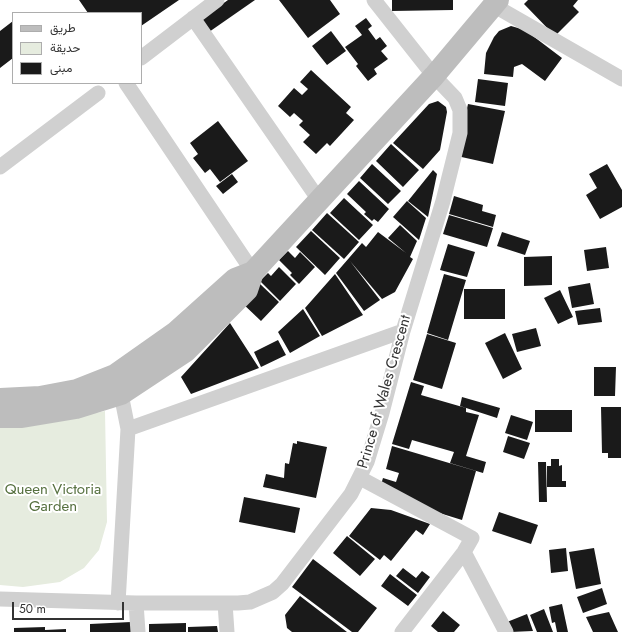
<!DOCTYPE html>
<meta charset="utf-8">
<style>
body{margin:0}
#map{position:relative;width:622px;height:632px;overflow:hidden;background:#fff;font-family:Jost,Vazirmatn,sans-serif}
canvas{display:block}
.legend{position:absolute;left:12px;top:12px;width:130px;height:72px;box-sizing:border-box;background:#fff;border:1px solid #adadad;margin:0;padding:5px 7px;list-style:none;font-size:12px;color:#333}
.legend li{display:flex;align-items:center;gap:8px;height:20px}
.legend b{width:20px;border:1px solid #adadad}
.scale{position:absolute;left:12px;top:602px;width:112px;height:18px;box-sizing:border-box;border:2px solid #333;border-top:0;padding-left:5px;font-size:12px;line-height:14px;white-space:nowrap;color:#333;-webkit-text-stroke:3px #fff;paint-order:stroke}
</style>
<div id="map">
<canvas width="622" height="632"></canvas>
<ul class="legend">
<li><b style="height:5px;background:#bdbdbd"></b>طريق</li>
<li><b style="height:11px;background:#e6ecdf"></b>حديقة</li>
<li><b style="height:11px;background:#1a1a1a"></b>مبنى</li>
</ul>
<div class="scale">50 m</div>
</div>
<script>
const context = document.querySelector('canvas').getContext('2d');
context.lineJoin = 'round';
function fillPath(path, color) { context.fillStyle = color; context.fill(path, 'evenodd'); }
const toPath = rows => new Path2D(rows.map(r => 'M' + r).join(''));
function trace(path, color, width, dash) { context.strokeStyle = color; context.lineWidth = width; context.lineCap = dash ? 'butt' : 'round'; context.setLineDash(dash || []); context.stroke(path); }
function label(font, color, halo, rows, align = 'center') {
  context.font = font + ' Jost,sans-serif'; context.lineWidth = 4; context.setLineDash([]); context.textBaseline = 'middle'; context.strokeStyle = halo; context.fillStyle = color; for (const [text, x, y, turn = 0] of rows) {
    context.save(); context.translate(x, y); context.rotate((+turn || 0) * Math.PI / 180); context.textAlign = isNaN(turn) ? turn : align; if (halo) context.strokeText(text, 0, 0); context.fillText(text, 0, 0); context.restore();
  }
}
fillPath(toPath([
 [105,411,107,522,99,550,84,568,60,582,23,587,0,585,0,424,58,421]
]), '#e6ecdf');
fillPath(toPath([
 [79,0,179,0,141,26,141,13,88,13],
 [228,0,255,0,209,32,200,20],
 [279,0,330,0,340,14,308,38],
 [392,0,453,0,453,10,392,11],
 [528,0,578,0,573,6,579,12,555,36,524,4],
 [366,18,372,26,368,29,376,40,380,37,387,46,381,51,388,59,374,69,377,74,368,81,356,66,358,64,345,47,362,35,355,26],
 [13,21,13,58,0,68,0,31],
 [511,26,525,30,562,58,545,81,522,64,514,67,513,77,484,74,486,53,494,37,499,31],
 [331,31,346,51,327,65,312,46],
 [311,70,351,107,346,113,354,120,330,146,327,143,316,154,303,142,310,135,299,125,303,121,294,113,290,117,278,106,294,88,302,95,308,89,300,82],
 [478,79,508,83,505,106,475,102],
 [438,101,446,107,447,112,440,150,423,169,393,143,429,104],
 [468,104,505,111,493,164,457,156],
 [218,121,248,161,220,182,210,169,205,173,193,158,198,154,190,143],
 [391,144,419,170,403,187,376,161],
 [372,164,401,191,388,204,360,178],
 [607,164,622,190,622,207,600,219,586,195,597,188,589,174],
 [433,170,437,174,428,217,408,201],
 [232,174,238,182,223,194,216,186],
 [359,181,389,209,378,222,374,219,372,221,364,214,366,212,347,194],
 [454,196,483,205,482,211,496,215,493,227,449,214],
 [344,198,373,225,359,240,330,213],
 [407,201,426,218,419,240,393,217],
 [327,213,359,242,344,259,312,230],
 [449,215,493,228,487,247,443,234],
 [400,225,417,241,410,257,413,259,395,292,382,299,350,261,380,300,364,311,336,273,362,243,366,247,378,232,406,253,388,238],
 [311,231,340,258,325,275,296,247],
 [502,232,530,241,525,255,497,246],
 [448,244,475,252,467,277,440,270],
 [606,247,609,268,587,271,584,250],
 [288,251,295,258,300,252,315,267,299,284,290,275,292,273,279,260],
 [552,256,552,285,524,286,524,257],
 [279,267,296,284,280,301,260,281,268,273,271,276],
 [335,274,363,315,322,336,305,308],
 [444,274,466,280,448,340,427,333],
 [259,283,279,302,261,321,240,301],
 [590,283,594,304,572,308,568,287],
 [464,289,505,289,505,319,464,319],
 [560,290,573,317,558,324,544,298],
 [600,308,602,322,578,325,575,311],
 [303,309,320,336,290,353,278,332],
 [230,323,259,368,191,394,181,377],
 [536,328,541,346,517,352,512,334],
 [505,333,522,369,503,379,485,343],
 [427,334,456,343,442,389,413,380],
 [278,340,286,355,261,367,254,352],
 [594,367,616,367,615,396,594,396],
 [411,382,424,386,421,395,466,408,466,412,479,415,466,456,486,462,483,473,450,463,454,452,412,440,409,449,392,444],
 [462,397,500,408,497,418,460,406],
 [601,407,621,407,621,458,608,458,608,453,602,453],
 [535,410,572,410,572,432,535,432],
 [511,415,533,422,527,440,505,433],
 [508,436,530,443,524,459,503,452],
 [297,441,327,447,316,498,263,487,266,474,284,478,285,463,289,464,293,443,297,444],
 [392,446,476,471,462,520,378,494,383,478,396,482,399,473,386,469],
 [551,459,559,459,559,466,562,465,562,481,566,481,566,487,547,487,547,466,551,466],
 [538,462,546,462,547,502,539,502],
 [244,497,300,508,295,533,239,522],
 [371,508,391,510,430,524,423,535,416,530,391,561,384,555,380,560,349,536],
 [499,512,538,525,531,544,492,531],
 [347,536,375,559,360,576,333,553],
 [566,548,568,571,551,573,549,550],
 [594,548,601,584,576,589,569,552],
 [313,559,377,608,358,632,352,632,292,587],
 [403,568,416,578,422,571,430,577,418,593,396,576],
 [390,574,417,595,408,606,381,586],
 [602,588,607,604,583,613,577,597],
 [300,596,347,632,292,632,287,628,285,615],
 [562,604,568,632,557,632,555,622,552,623,549,607],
 [544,609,553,632,537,632,530,615],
 [443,611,460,625,454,632,438,632,431,626],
 [609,612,618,632,593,632,586,617],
 [527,614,533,631,511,632,507,622],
 [131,622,132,632,90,632,90,624],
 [186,623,186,632,149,632,149,624],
 [217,626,218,632,188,632,188,627],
 [45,627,45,630,66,629,66,632,14,632,14,628]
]), '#1a1a1a');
trace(toPath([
 [493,5,622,79],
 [193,18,319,200],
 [141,58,217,0],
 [126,83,253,272],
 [0,167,98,93],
 [128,429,403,331],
 [360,478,472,538,464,552,402,632],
 [464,552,506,632],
 [0,599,136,603,238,603,250,602,273,592,282,584,351,494,367,462,382,413,403,331,443,201,460,133,460,110,455,98,434,76,374,0],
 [118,603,128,429,121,394],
 [136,603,138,632],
 [225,603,227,632]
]), '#d0d0d0', 15);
trace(toPath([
 [0,399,40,397,77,390,115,375,176,332,235,279,253,272],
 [0,417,22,417,76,408,121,394,186,351,247,290,253,272,434,76,498,0]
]), '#bdbdbd', 22);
label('15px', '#333', '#fff', [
 ["Prince of Wales Crescent",385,392,-74]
]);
label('15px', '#56703f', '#fff', [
 ["Queen Victoria",53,490],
 ["Garden",53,507]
]);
</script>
